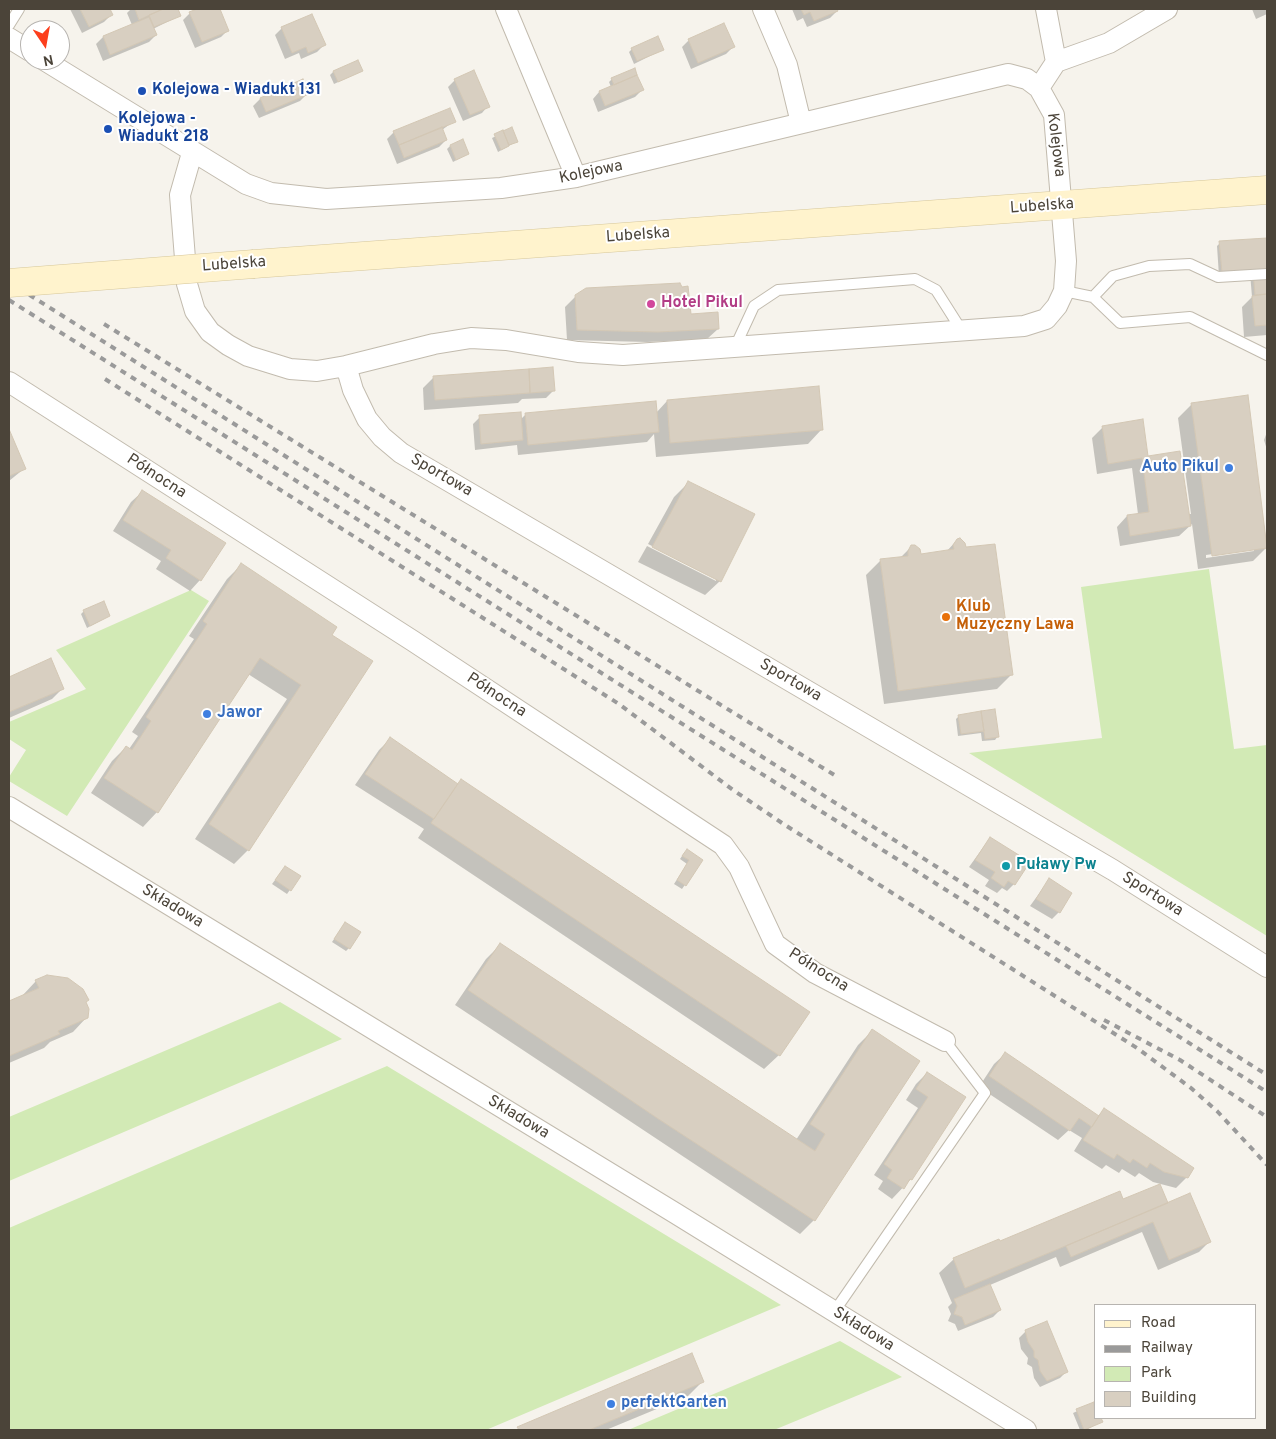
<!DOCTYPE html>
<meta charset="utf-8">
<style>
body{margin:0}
#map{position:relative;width:1276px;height:1439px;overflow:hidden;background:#f6f3ec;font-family:Overpass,sans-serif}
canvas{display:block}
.frame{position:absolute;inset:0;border:10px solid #4b4439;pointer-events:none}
.legend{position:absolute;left:1094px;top:1304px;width:162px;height:115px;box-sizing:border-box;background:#fff;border:1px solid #b7b4b0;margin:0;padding:6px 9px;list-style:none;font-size:15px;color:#4b4439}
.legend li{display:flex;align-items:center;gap:10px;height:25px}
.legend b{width:25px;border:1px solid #b7b4b0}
.north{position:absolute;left:20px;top:20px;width:50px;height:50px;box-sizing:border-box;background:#fff;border:1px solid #b7b4b0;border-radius:50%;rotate:168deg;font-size:14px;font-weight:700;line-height:20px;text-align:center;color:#4b4439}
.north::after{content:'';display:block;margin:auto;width:18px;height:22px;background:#fc3f1d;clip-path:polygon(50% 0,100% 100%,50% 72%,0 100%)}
</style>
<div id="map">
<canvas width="1276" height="1439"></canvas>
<div class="frame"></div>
<ul class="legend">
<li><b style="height:6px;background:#fff3cd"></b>Road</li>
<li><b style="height:6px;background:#9a9a9a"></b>Railway</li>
<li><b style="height:14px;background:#d2eab5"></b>Park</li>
<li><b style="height:14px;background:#d8cfc1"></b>Building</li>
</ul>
<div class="north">N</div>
</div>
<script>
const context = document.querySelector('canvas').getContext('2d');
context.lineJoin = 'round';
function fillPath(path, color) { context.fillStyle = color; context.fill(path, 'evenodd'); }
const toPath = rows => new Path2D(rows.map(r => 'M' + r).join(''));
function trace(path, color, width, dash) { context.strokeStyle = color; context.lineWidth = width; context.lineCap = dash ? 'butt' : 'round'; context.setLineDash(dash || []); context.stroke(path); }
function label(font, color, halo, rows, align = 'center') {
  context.font = font + ' Overpass,sans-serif'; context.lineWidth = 4; context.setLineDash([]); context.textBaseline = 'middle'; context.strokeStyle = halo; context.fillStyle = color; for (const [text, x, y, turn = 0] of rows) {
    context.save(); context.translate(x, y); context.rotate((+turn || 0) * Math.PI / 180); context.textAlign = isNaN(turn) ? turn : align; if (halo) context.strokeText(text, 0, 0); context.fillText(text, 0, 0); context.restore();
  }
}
fillPath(toPath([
 [1209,569,1234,749,1267,745,1267,936,969,753,1102,738,1081,587],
 [191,590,209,601,67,816,9,781,9,777,26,750,9,739,9,722,86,689,56,650],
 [280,1002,342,1039,9,1181,9,1117],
 [387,1066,781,1305,486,1430,9,1430,9,1228],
 [840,1341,902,1377,774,1430,628,1430]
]), '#d2eab5');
fillPath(toPath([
 [70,9,108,9,111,15,104,22,82,33],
 [131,9,176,9,179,16,153,29,156,35,149,42,103,61,96,44,103,37,132,25,127,13],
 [200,9,219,9,228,30,221,37,195,48,183,20,190,13],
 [792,9,836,9,837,11,830,18,807,27,803,18,797,21],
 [1252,9,1267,9,1267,14,1256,19],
 [282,28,324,45,317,52,301,59,299,53,285,59,275,35],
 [689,40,733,47,726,54,691,69,682,47],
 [632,49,662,50,634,64,629,52],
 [362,71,334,84,330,75,333,72],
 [612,79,642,90,635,97,598,112,593,99,599,92,611,87,609,82],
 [455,80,488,106,482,113,463,121,448,87],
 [307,94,300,101,259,118,253,106,260,99],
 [454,121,442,130,446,140,439,147,397,164,387,139,394,132],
 [511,129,516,142,498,152,492,138],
 [450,146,468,154,453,162,447,149],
 [1267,239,1267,335,1244,337,1242,307,1252,297,1250,273,1219,276,1217,246,1220,243],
 [576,296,690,316,718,329,707,339,647,342,567,340,565,307],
 [433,378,553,391,546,398,522,399,518,403,424,410,423,388],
 [818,388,822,429,808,444,656,457,654,434,647,442,518,455,517,445,475,450,473,424,480,417,520,420,526,414,656,413,667,401],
 [1247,396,1267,547,1253,561,1198,569,1192,524,1179,536,1120,546,1117,527,1127,516,1138,514,1132,468,1097,474,1092,438,1103,427,1147,458,1188,514,1191,514,1178,418,1192,404],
 [1254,548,1254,551,1206,558,1206,555],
 [9,432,25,468,9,481],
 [1267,432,1267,450,1264,440],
 [688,483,720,581,705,595,638,562,647,546,716,581,716,578,648,544,674,497],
 [142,492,200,580,190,591,156,569,161,561,113,531,131,502],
 [957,540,1012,674,997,689,884,704,866,575,880,561,900,558,912,546,919,555,946,552],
 [241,565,330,635,248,850,234,864,195,839,287,699,248,674,157,812,143,827,91,793,112,761,126,747,129,749,138,736,132,732,194,639,189,636,227,579],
 [84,611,109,616,87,628,81,614],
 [50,660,63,688,52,699,9,718,9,678],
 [959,716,998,736,995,740,982,741,981,733,958,736,956,719],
 [390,739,779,1055,764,1069,418,838,424,829,355,785,379,750],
 [990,838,1014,884,1007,891,1002,888,997,893,985,886,989,880,969,867],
 [684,853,702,860,682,889,674,884,687,864,680,859],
 [285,867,299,877,287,894,272,884],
 [1049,880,1059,912,1052,919,1030,906],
 [345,923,349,948,346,951,332,942],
 [500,945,796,1140,858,1045,872,1031,814,1220,800,1234,455,1005,486,959],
 [36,981,85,1003,87,1017,73,1032,50,1042,44,1048,9,1063,9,1002,22,996],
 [1005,1054,1097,1117,1104,1110,1187,1177,1176,1188,1153,1182,1139,1173,1135,1177,1122,1169,1119,1173,1106,1165,1102,1169,1074,1151,1082,1138,1069,1130,1058,1140,979,1087,994,1064],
 [927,1073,964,1097,911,1179,892,1199,878,1189,883,1181,874,1175,918,1108,906,1100,916,1084],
 [1123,1201,1167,1202,1209,1242,1199,1252,1158,1270,1142,1232,1060,1267,1056,1257,990,1285,1000,1310,993,1317,958,1331,955,1324,948,1321,951,1314,948,1307,952,1303,939,1273,954,1259],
 [1026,1331,1066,1372,1060,1378,1040,1387,1034,1378,1032,1367,1027,1364,1028,1358,1021,1349,1019,1338],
 [703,1381,688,1396,606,1430,516,1430],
 [1093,1404,1095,1418,1099,1418,1101,1422,1086,1430,1080,1430,1073,1413]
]), '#0003');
const building = toPath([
 [80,9,110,9,113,15,89,27,80,9],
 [135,9,163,9,139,20,135,9],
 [163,9,178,9,181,16,154,27,149,15,163,9],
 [197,9,220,9,229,31,202,42,189,12,197,9],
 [801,9,837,9,838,11,814,21,810,12,804,15,801,9],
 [312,14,326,45,308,53,306,47,292,53,281,27,312,14],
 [149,17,157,35,110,55,103,36,149,17],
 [724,23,735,47,698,63,688,39,724,23],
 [658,36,664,50,637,61,631,48,658,36],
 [358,60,363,71,338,82,333,71,358,60],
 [635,68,637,75,614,85,611,78,635,68],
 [474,70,490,107,470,115,454,79,474,70],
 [637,75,644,90,605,106,599,91,637,75],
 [303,79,309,94,266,112,260,98,303,79],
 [450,108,456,122,399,145,393,131,450,108],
 [442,127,447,140,404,158,399,145,442,127],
 [512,127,518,142,509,145,503,131,512,127],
 [503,130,509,146,501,150,494,134,503,130],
 [463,139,469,154,456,160,450,145,463,139],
 [1267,238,1267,294,1255,295,1253,271,1222,273,1219,241,1267,238],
 [680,283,682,287,688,286,691,314,718,312,719,329,658,332,577,330,575,295,586,288,680,283],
 [1267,294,1267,325,1255,326,1252,296,1267,294],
 [553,367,555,391,530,393,529,369,553,367],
 [529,369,530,393,435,400,433,376,529,369],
 [819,386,823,430,670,443,667,400,819,386],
 [1248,395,1267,548,1212,556,1191,403,1248,395],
 [656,401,659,432,528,445,525,413,656,401],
 [521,412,523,440,481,444,479,415,521,412],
 [1143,419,1148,456,1180,451,1191,526,1130,536,1127,515,1149,512,1142,458,1108,464,1102,426,1143,419],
 [9,429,26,469,9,476,9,429],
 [688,481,755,514,721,582,652,547,688,481],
 [142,490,226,543,201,581,166,558,171,550,123,520,142,490],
 [960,538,965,543,966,547,995,544,1013,675,898,691,880,559,908,556,908,551,911,545,915,545,920,549,921,554,954,549,953,545,957,539,960,538],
 [241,563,337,627,332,635,373,661,249,851,209,824,301,685,260,658,158,813,104,778,126,746,132,750,151,721,146,717,207,624,203,621,241,563],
 [104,601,110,616,90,626,83,610,104,601],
 [51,658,64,689,9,712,9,677,51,658],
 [995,709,999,737,985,739,981,711,995,709],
 [981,711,984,731,961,734,958,715,981,711],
 [390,737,458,784,434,819,365,774,390,737],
 [461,779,810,1012,780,1056,431,823,461,779],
 [990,837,1030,862,1015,885,1008,881,1004,887,991,878,995,872,975,860,990,837],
 [687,849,703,860,686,886,677,880,689,860,682,856,687,849],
 [285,866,301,876,291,891,275,880,285,866],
 [1049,878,1072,893,1060,913,1036,899,1049,878],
 [345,922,361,932,350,949,334,939,345,922],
 [500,943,815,1151,825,1134,810,1124,872,1029,920,1061,815,1221,657,1118,468,990,500,943],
 [47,975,68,978,83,989,89,1000,86,1002,89,1009,88,1018,58,1031,60,1034,9,1056,9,1001,39,988,35,980,47,975],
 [1005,1052,1099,1116,1092,1127,1079,1118,1070,1131,989,1076,1005,1052],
 [927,1072,966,1097,912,1180,910,1179,904,1189,887,1178,892,1170,884,1164,928,1097,916,1089,927,1072],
 [1104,1108,1194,1168,1188,1178,1164,1172,1150,1163,1147,1168,1133,1159,1130,1163,1117,1154,1114,1159,1083,1140,1104,1108],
 [1160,1184,1168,1203,965,1288,953,1258,999,1239,1000,1241,1120,1191,1123,1199,1160,1184],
 [1190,1193,1211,1242,1169,1260,1153,1222,1071,1257,1066,1246,1190,1193],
 [990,1284,1001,1310,965,1325,962,1317,954,1314,957,1306,954,1299,990,1284],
 [1047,1321,1068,1372,1047,1381,1040,1371,1038,1360,1034,1357,1034,1351,1028,1342,1025,1330,1047,1321],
 [692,1353,704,1382,589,1430,519,1430,517,1427,692,1353],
 [1094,1402,1095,1418,1101,1418,1103,1422,1084,1430,1076,1409,1094,1402]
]);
fillPath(building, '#d8cfc1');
trace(building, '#d3c7b4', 1);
const service = toPath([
 [9,25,19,9],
 [1064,291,1093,297,1113,276,1149,266,1190,264,1218,277,1267,274],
 [1093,297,1120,323,1190,317,1267,355],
 [735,347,754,306,778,290,915,279,936,290,962,331],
 [834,1312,985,1093,945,1041]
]);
const minor = toPath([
 [506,9,576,177],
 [763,9,787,65,801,123],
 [1046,9,1056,62],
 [9,38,30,51],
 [44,60,246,184,271,193,326,199,501,188,576,177,1008,74,1027,79,1039,88,1054,115,1066,261,1064,291,1057,306,1046,319,1024,326,623,355,578,352,506,340,471,338,434,344,346,366,317,371,290,369,248,356,228,345,210,332,195,311,187,284,180,195,192,153],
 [1039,88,1056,62,1109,43,1167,9],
 [346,366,353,390,367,419,382,437,401,453,1113,870,1267,967],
 [9,382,413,641,723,845,739,867,775,944,815,973,945,1041],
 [9,807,675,1213,1026,1430]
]);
const secondary = toPath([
 [254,264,1267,190]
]);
trace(service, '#c2bbae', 12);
trace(minor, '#c2bbae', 22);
trace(secondary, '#d6c79b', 29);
trace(service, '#fff', 10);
trace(minor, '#fff', 20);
trace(secondary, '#fff3cd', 28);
trace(toPath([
 [9,282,1267,1075],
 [9,300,1267,1092],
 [104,324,836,776],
 [105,379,619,704,733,790,785,825,1137,1048,1191,1088,1217,1111,1267,1165],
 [1104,1020,1180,1060,1267,1117]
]), '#9a9a9a', 4, [6, 6]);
const secondaryBridge = toPath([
 [9,283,254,264]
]);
trace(secondaryBridge, '#d6c79b', 29, []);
trace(secondaryBridge, '#fff3cd', 28);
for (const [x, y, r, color] of [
 [142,91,5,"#1a4fb4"],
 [108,129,5,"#1a4fb4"],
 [651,304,5,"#d1479c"],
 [1229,468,5,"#3f7fe0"],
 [946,617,5,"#e8710a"],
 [207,714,5,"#3f7fe0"],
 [1006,866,5,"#0f9aa8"],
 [611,1404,5,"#3f7fe0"]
]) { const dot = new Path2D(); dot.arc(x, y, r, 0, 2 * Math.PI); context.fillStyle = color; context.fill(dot); trace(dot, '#fff', 2); }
label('bold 16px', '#164399', '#fff', [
 ["Kolejowa - Wiadukt 131",152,91],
 ["Kolejowa -",118,120],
 ["Wiadukt 218",118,138]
], 'left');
label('16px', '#4b4439', '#fff', [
 ["Kolejowa",1055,145,83],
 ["Kolejowa",591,173,-12],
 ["Lubelska",1042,207,-4],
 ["Lubelska",638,236,-4],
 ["Lubelska",234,265,-4],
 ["Sportowa",441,476,30],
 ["Północna",156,477,33],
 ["Sportowa",790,681,30],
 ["Północna",496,696,33],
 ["Sportowa",1152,895,32],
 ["Składowa",172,907,31],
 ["Północna",818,971,32],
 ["Składowa",518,1118,31],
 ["Składowa",863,1330,32]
]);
label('bold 16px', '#b23c85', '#fff', [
 ["Hotel Pikul",661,304]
], 'left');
label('bold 16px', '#366cbe', '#fff', [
 ["Auto Pikul",1219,468,"right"],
 ["Jawor",217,714],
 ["perfektGarten",621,1404]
], 'left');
label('bold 16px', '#c56008', '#fff', [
 ["Klub",956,608],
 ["Muzyczny Lawa",956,626]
], 'left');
label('bold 16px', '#0d838f', '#fff', [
 ["Puławy Pw",1016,866]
], 'left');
</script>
